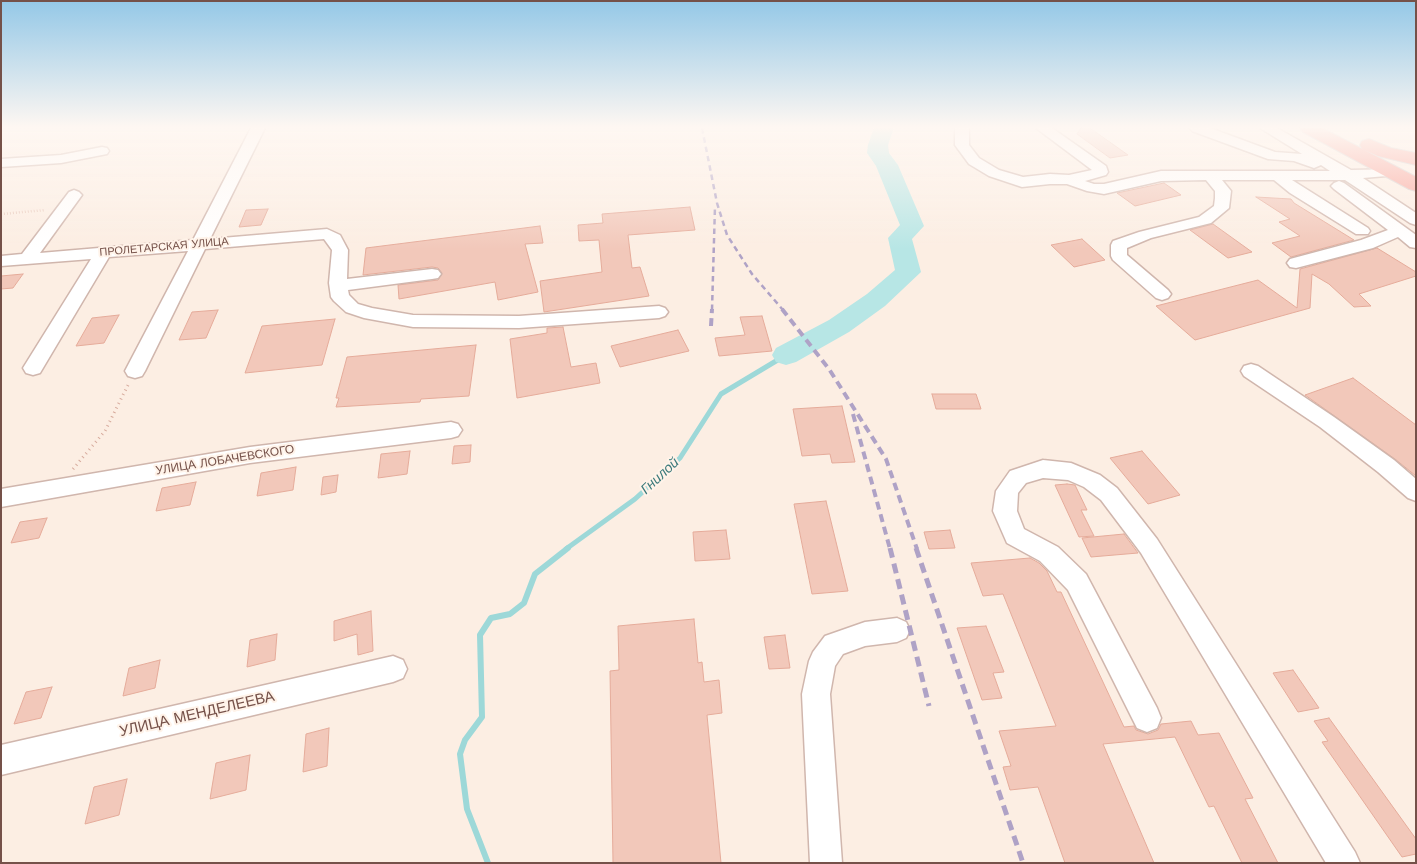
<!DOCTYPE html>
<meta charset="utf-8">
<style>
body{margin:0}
#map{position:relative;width:1417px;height:864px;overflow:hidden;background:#fceee3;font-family:"Work Sans",sans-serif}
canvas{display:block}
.frame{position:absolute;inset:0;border:2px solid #755149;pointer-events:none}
</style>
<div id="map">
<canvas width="1417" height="864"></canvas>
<div class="frame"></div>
</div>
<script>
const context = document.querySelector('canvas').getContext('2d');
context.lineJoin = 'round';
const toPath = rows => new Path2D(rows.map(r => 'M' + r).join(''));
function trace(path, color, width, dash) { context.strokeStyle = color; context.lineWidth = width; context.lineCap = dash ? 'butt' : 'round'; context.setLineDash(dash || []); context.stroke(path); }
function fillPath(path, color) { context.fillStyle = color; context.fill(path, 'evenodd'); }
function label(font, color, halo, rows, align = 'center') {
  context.font = font + ' "Work Sans",sans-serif'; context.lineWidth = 4; context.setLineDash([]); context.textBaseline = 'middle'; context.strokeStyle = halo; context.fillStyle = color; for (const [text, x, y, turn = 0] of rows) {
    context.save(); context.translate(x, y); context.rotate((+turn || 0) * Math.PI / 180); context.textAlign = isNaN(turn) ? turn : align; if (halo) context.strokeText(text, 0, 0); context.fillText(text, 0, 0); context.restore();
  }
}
trace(toPath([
 [566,549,635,499,680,458,721,394,786,355]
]), '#9dd8d8', 5);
trace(toPath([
 [488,863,467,809,460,754,465,740,482,717,480,635,491,618,510,614,524,603,535,574,568,548]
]), '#9dd8d8', 6);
fillPath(toPath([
 [874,128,894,128,888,145,889,153,898,165,924,226,912,239,921,272,885,306,849,332,796,362,786,365,776,362,772,355,776,348,829,320,867,294,895,270,888,238,900,225,876,166,867,153,868,145,874,128]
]), '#b7e6e5');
const building = toPath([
 [1081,128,1090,128,1128,155,1110,158,1077,134,1081,128],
 [1164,183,1181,195,1135,206,1117,193,1164,183],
 [1256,197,1291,199,1294,203,1354,240,1291,257,1272,243,1300,236,1279,222,1290,219,1256,197],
 [690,207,695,230,628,235,632,268,640,267,649,296,544,312,540,281,602,272,599,240,579,241,578,225,603,223,602,214,690,207],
 [268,209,261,225,239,227,246,210,268,209],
 [1213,224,1252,252,1228,258,1190,230,1213,224],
 [540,226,543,243,525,244,538,292,498,300,495,282,399,299,398,285,438,280,442,273,438,268,432,267,363,275,366,248,540,226],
 [1082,239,1105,260,1074,267,1051,245,1082,239],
 [1377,248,1416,272,1416,276,1359,294,1371,306,1354,307,1329,284,1312,274,1310,308,1195,340,1156,306,1258,280,1297,308,1300,269,1377,248],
 [23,274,13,288,1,289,1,276,23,274],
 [218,310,206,338,179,340,192,312,218,310],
 [119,315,104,343,76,346,92,318,119,315],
 [762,316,772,351,719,356,715,338,745,335,740,317,762,316],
 [335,319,322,365,245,373,262,326,335,319],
 [563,327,571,367,596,363,600,383,517,398,510,339,547,333,547,328,563,327],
 [678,330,689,351,620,367,611,346,678,330],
 [476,345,469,396,421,399,420,402,336,407,339,398,336,398,347,357,476,345],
 [1353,378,1416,425,1416,476,1395,459,1305,395,1353,378],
 [932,394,976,394,981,409,936,409,932,394],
 [842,406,855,462,832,463,830,454,802,456,793,409,842,406],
 [471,445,470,462,452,464,454,446,471,445],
 [410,451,407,474,378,478,381,454,410,451],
 [1142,451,1180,495,1148,504,1110,458,1142,451],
 [296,467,293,490,257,496,261,473,296,467],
 [338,475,336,492,321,495,323,477,338,475],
 [196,482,190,505,156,511,162,488,196,482],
 [1067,484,1075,485,1087,510,1081,510,1094,536,1079,537,1055,485,1067,484],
 [826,501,848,591,812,594,794,504,826,501],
 [47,518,39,538,11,543,20,522,47,518],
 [726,530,730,559,695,561,693,532,726,530],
 [950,530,955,548,929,549,924,532,950,530],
 [1124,534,1138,553,1091,557,1082,538,1124,534],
 [1030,558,1039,563,1047,571,1057,592,1061,592,1124,727,1134,726,1136,730,1148,734,1158,730,1161,724,1191,721,1198,735,1219,733,1253,798,1245,799,1278,863,1242,863,1214,806,1209,807,1175,737,1103,744,1154,863,1065,863,1038,787,1010,790,1003,767,1011,766,999,731,1056,726,1003,594,983,596,971,563,1030,558],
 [371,611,373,651,358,655,357,634,334,641,334,621,371,611],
 [694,619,698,663,702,662,704,682,719,680,722,713,707,715,721,863,613,863,610,671,619,670,618,626,694,619],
 [986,626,1004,672,993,673,1002,698,982,700,957,628,986,626],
 [277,634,275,660,247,667,250,640,277,634],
 [785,635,790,668,769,669,764,637,785,635],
 [160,660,155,688,123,696,129,668,160,660],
 [1293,670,1319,708,1298,712,1273,673,1293,670],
 [52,687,41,718,14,724,26,692,52,687],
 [1329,718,1416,839,1416,854,1402,857,1322,742,1328,741,1314,721,1329,718],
 [329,728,327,766,303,772,306,734,329,728],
 [250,755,246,790,210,799,216,763,250,755],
 [127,779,119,815,85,824,94,787,127,779]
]);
fillPath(building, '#f2c8ba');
trace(building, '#e5ab9a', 1);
const minor = toPath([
 [251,128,265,128,210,239,327,229,340,235,348,250,347,279,432,269,438,270,441,274,438,278,432,279,348,290,349,295,358,304,372,308,413,315,519,316,659,306,665,308,668,312,665,316,659,318,519,328,413,327,364,318,346,312,334,301,331,297,329,283,332,250,324,239,205,249,145,371,142,376,135,378,128,376,125,371,188,251,109,257,40,373,33,375,26,373,23,368,91,259,1,266,1,256,22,254,69,192,74,190,79,192,82,195,40,253,193,240,251,128],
 [955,128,969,128,969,145,979,158,999,170,1023,177,1050,174,1069,175,1092,170,1036,128,1052,128,1106,166,1108,172,1106,175,1085,181,1094,184,1104,184,1161,171,1330,171,1321,165,1314,168,1294,161,1268,159,1192,131,1190,128,1210,128,1275,152,1302,154,1260,128,1277,128,1351,170,1398,169,1400,172,1398,175,1363,178,1416,213,1416,225,1410,223,1345,180,1292,180,1368,228,1370,231,1368,234,1356,234,1290,193,1274,180,1222,180,1231,191,1229,208,1211,223,1151,238,1127,248,1127,255,1168,290,1171,294,1168,298,1162,300,1156,298,1113,260,1111,256,1111,245,1113,241,1139,232,1199,217,1214,206,1215,198,1215,191,1206,180,1161,181,1104,194,1087,191,1067,184,1050,184,1022,187,989,176,969,164,955,145,955,128],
 [102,147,107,148,109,151,107,154,61,163,1,167,1,159,61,155,102,147],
 [1339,181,1344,183,1416,235,1416,248,1410,247,1398,237,1373,248,1296,268,1290,267,1287,263,1290,259,1361,240,1388,230,1334,189,1331,186,1334,183,1339,181],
 [1251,364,1258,366,1334,417,1394,460,1416,479,1416,501,1408,498,1378,472,1320,427,1244,376,1241,371,1244,366,1251,364],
 [451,422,458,424,462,430,458,436,451,438,250,463,1,507,1,489,250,447,451,422],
 [1043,460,1071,463,1100,475,1117,488,1157,539,1355,852,1360,863,1326,863,1141,553,1101,500,1084,487,1068,480,1043,478,1026,483,1018,493,1017,511,1024,529,1058,547,1086,574,1157,708,1161,718,1157,728,1147,732,1137,728,1068,590,1040,561,1007,543,993,511,996,491,1010,471,1043,460],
 [897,618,906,622,910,630,906,638,897,642,865,646,843,654,835,666,830,694,842,863,810,863,802,694,809,661,813,652,825,636,865,622,897,618],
 [393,656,403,660,407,669,403,678,393,682,1,775,1,745,393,656]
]);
const highway = toPath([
 [1300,128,1322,128,1416,177,1416,191,1409,189,1303,132,1300,128],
 [1369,139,1391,148,1416,153,1416,165,1378,156,1362,149,1360,145,1362,141,1369,139]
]);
trace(minor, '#d0b6ad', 3);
trace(highway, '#d8cecc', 2);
trace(toPath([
 [1,214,45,210]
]), '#d7ab9d', 2.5, [0.5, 2.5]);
trace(toPath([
 [73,469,105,431,128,385]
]), '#d7ab9d', 3, [1, 4]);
fillPath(minor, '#fff');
fillPath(highway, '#f8a299');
trace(toPath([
 [702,128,717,203,727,235,752,274,783,310],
 [712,310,715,206]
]), '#afa2c6', 2.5, [5.5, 4]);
trace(toPath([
 [782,309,829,369,886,459,917,549],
 [711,326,712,309],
 [853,414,890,549]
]), '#afa2c6', 4, [8, 5]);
trace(toPath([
 [890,548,929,706],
 [916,548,1023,863]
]), '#afa2c6', 5, [10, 6]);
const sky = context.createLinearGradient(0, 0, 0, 249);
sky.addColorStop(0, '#94c8e7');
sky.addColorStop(0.51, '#fef7f2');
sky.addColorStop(1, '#fef7f200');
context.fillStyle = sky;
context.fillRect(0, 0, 1417, 249);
label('11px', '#755149', '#fff3e9', [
 ["ПРОЛЕТАРСКАЯ УЛИЦА",164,247,-5]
]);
label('12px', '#755149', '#fff3e9', [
 ["УЛИЦА ЛОБАЧЕВСКОГО",225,460,-9]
]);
label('italic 14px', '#3c7a7b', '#fff3e9', [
 ["Гнилой",660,476,-43]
]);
label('15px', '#755149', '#fff3e9', [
 ["УЛИЦА МЕНДЕЛЕЕВА",197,714,-13]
]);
</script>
